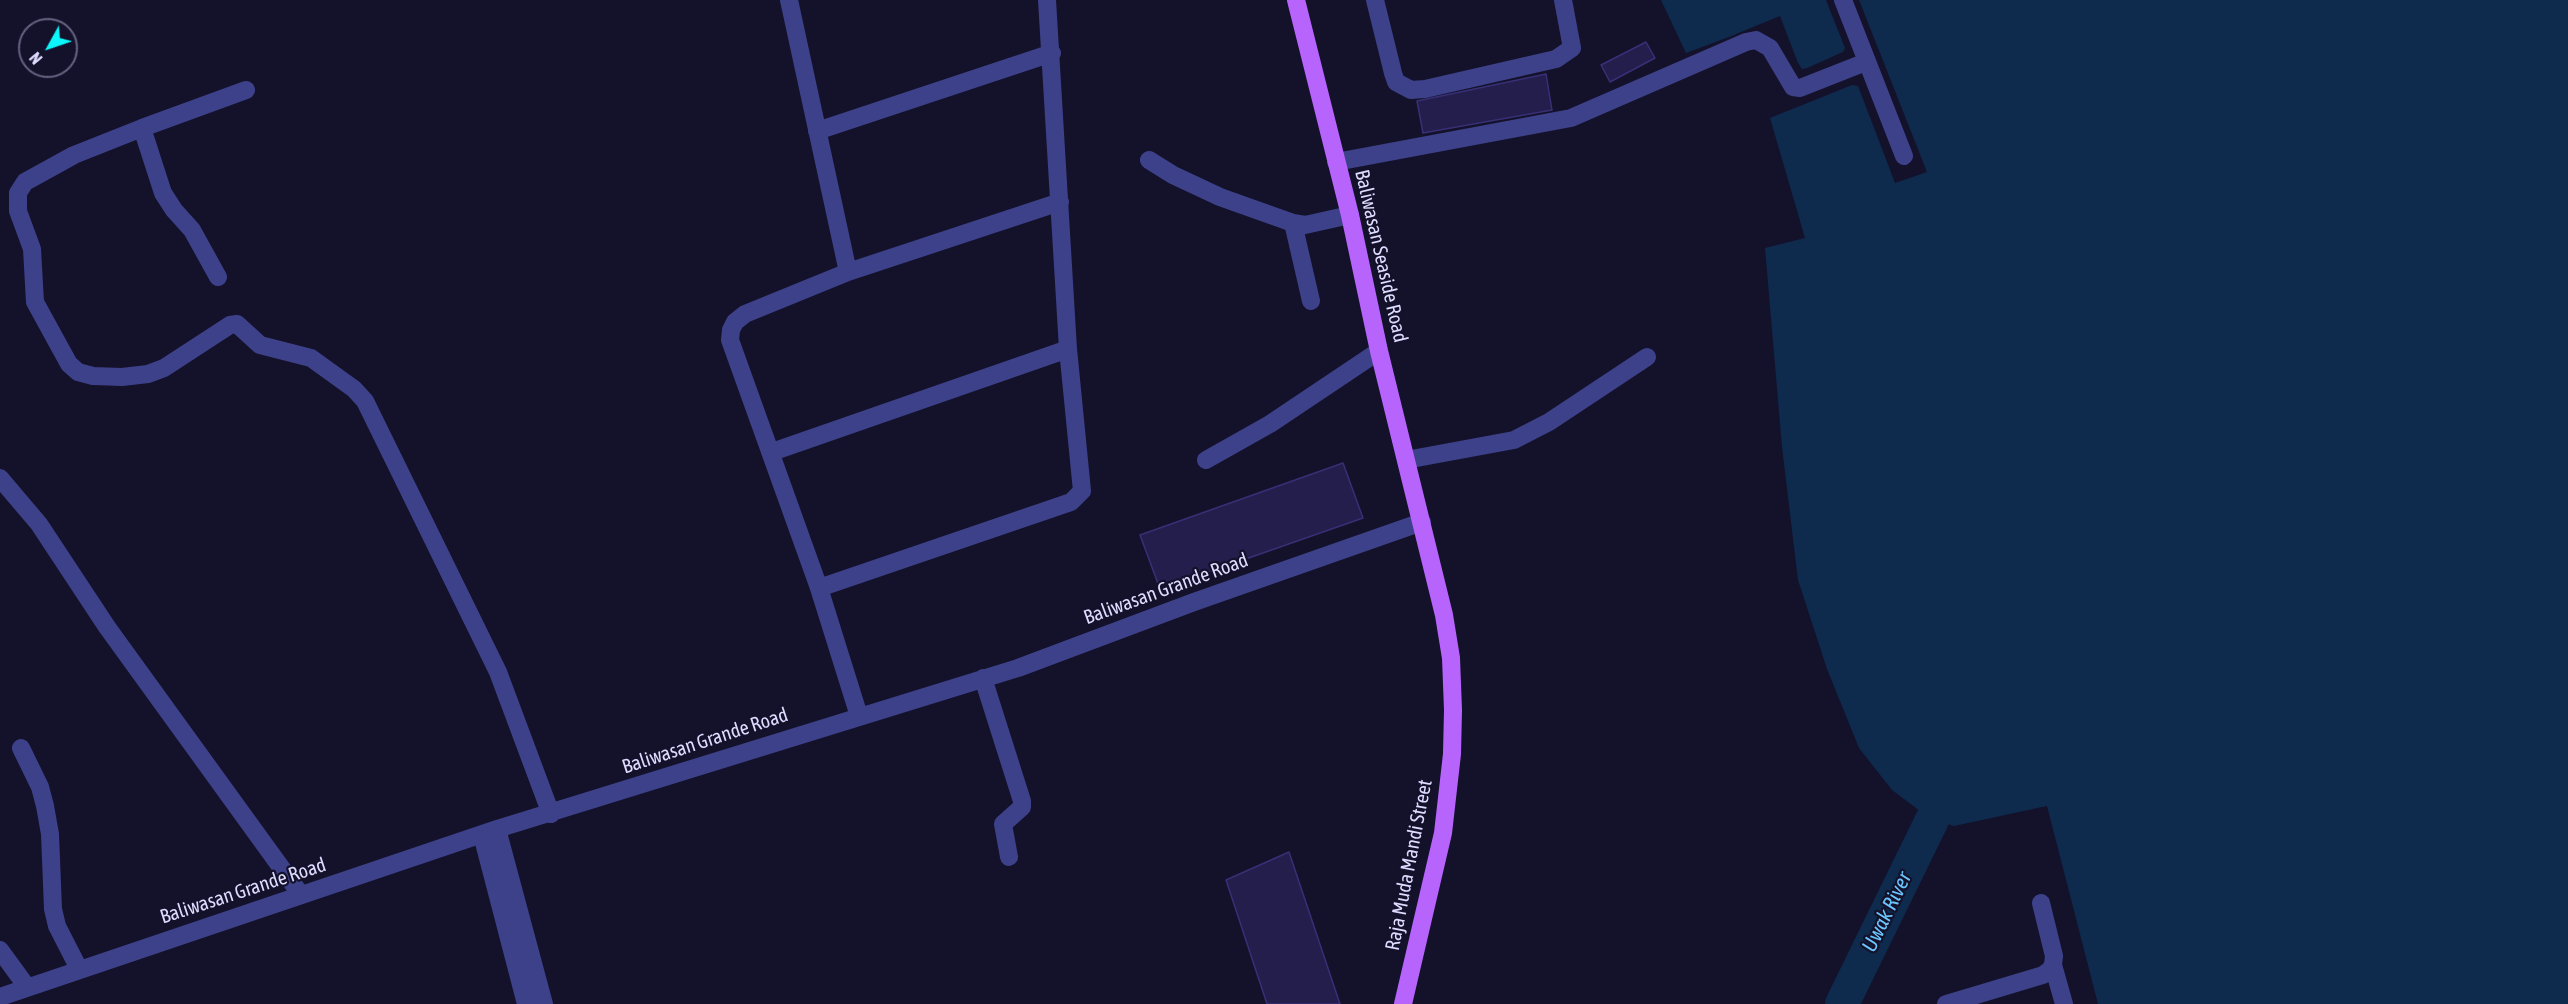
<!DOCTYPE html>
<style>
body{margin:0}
#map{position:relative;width:2568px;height:1004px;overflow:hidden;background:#14112b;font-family:"Asap Condensed",sans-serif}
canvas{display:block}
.north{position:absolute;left:18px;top:18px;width:60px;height:60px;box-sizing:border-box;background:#14112b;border:2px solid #64627f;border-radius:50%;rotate:230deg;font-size:16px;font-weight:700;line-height:24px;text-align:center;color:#dddbfe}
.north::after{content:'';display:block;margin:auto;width:21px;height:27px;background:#0bf7fb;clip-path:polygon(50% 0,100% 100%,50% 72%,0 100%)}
</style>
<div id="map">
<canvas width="2568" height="1004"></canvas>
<div class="north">N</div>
</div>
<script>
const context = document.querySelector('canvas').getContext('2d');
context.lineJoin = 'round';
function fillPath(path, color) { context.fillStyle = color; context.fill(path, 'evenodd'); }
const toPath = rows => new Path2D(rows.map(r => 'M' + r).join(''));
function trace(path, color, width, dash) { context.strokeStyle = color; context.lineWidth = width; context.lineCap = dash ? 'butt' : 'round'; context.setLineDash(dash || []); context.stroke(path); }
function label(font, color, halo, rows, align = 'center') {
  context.font = font + ' "Asap Condensed",sans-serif'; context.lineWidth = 4.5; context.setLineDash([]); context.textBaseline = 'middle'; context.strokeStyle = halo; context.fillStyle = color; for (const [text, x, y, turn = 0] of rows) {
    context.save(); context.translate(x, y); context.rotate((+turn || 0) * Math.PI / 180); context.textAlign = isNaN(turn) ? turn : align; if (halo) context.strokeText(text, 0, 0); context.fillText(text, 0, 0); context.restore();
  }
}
fillPath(toPath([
 [1661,0,2568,0,2568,1004,2098,1004,2047,806,1954,826,1932,820,1892,790,1859,748,1827,669,1798,580,1782,447,1765,248,1805,238,1770,118,1737,34,1686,53]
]), '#0e2a4d');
fillPath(toPath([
 [1826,0,1859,0,1927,172,1895,183,1858,86,1852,85,1770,118,1736,34,1780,16,1798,63,1802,69,1807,68,1843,52,1845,48]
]), '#14112b');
trace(toPath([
 [1842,1004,1932,820]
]), '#0e2a4d', 34);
const building = toPath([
 [1646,42,1655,58,1610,82,1601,65,1646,42],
 [1546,74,1552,110,1423,133,1417,101,1546,74],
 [1343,463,1363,518,1160,589,1140,535,1343,463],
 [1289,852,1340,1004,1267,1004,1226,880,1289,852]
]);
fillPath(building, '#231e4b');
trace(building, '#383077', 1.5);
trace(toPath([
 [789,0,848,272],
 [1375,0,1393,73,1396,82,1411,90,1425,89,1556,59,1572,48,1563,0],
 [1843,0,1904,156],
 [142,128,246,90],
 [817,131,1052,53],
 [1149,160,1173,175,1220,197,1293,223,1305,225,1350,215],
 [1336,162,1571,118,1746,42,1756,40,1770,48,1793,87,1800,88,1866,62],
 [1293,223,1311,301],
 [218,277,192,230,174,210,163,193,142,128,74,155,25,182,18,193,18,211,32,249,35,302,69,364,78,372,93,376,122,377,148,374,164,368,230,325,237,324,260,345,311,358,354,389,365,401,498,672,551,814],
 [772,452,1068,349],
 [1206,460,1270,424,1379,351],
 [1406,460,1514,440,1549,422,1647,357],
 [0,478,39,524,107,627,301,895],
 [819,588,1071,502,1082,491,1068,349,1047,0],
 [983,678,1022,801,1022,807,1003,824,1009,857],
 [859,716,819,588,730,340,731,330,735,322,745,314,848,272,1060,202],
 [21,748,40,787,45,806,50,834,53,909,57,926,79,969],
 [497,829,544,1004],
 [482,835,526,1004],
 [0,950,27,987],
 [2053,965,2064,1004],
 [0,997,497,829,1018,668,1194,602,1422,522],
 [1946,1004,2043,975,2050,970,2053,965,2054,956,2041,903]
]), '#3d4189', 18);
trace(toPath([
 [1296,0,1350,215,1379,351,1444,615,1451,658,1453,710,1452,754,1443,833,1403,1004]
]), '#b764fd', 18);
label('20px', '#dddbfe', '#14112b', [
 ["Baliwasan Seaside Road",1381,256,77],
 ["Baliwasan Grande Road",1166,589,-20],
 ["Baliwasan Grande Road",705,741,-18],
 ["Raja Muda Mandi Street",1409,865,-79],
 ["Baliwasan Grande Road",243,891,-18]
]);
label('italic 21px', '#6bc5fd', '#14112b', [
 ["Uwak River",1887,912,-64]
]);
</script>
